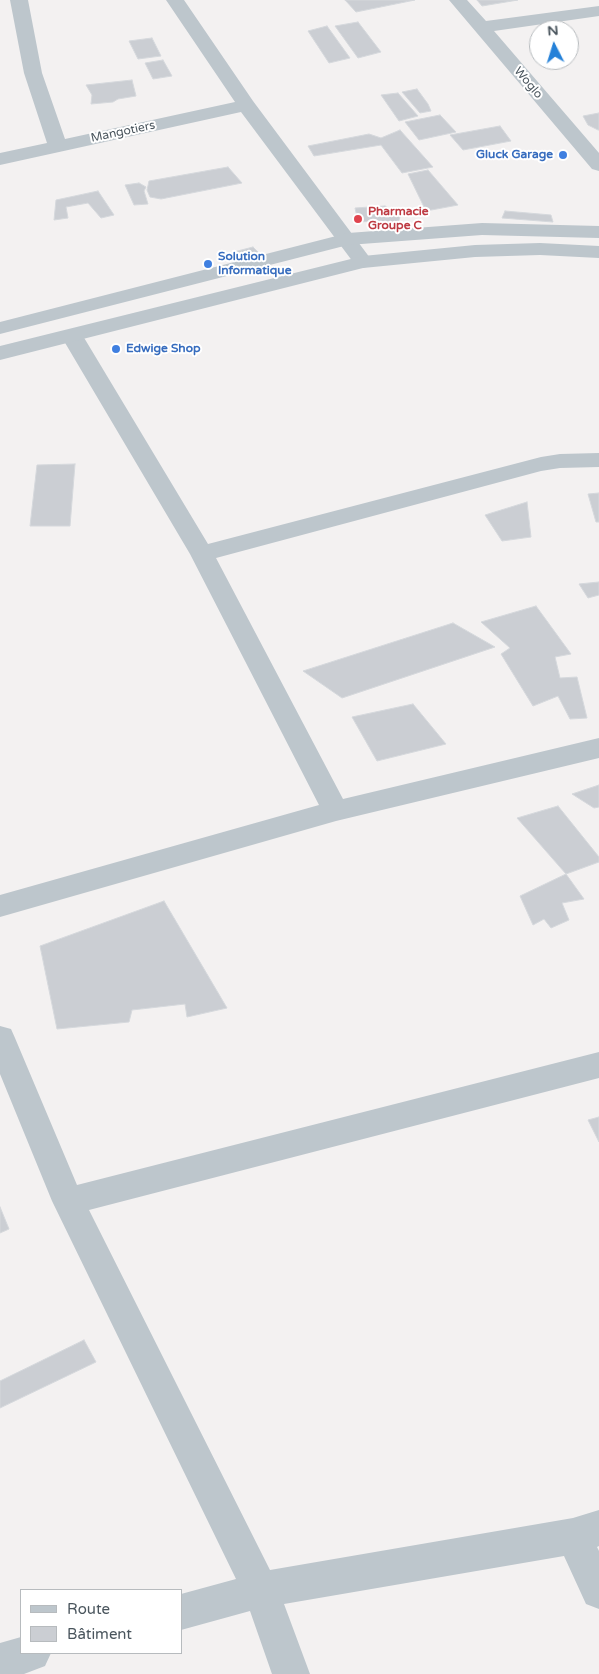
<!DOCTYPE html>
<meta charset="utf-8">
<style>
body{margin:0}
#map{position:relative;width:599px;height:1674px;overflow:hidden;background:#f3f1f1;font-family:"Varela Round",sans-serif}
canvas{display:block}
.legend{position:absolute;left:20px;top:1589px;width:162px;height:65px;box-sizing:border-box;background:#fff;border:1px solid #b7bbbe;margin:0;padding:6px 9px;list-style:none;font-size:15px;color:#4a555d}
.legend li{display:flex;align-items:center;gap:10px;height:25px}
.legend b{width:25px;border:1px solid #b7bbbe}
.north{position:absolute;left:529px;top:20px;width:50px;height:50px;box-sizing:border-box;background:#fff;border:1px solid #b7bbbe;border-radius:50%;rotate:355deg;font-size:14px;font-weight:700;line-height:20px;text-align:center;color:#4a555d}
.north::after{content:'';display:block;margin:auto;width:18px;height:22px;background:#2581d8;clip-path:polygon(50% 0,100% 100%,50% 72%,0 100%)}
</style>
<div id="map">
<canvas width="599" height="1674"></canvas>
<ul class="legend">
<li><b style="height:6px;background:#bdc6cc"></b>Route</li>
<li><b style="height:14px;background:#cbced3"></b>Bâtiment</li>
</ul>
<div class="north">N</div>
</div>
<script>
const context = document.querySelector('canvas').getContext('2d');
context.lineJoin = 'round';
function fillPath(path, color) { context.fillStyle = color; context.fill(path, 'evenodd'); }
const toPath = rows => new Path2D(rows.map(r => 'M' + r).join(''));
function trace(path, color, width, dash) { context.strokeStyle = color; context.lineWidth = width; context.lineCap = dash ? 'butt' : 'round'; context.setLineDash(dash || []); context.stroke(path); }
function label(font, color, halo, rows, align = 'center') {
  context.font = font + ' "Varela Round",sans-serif'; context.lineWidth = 4; context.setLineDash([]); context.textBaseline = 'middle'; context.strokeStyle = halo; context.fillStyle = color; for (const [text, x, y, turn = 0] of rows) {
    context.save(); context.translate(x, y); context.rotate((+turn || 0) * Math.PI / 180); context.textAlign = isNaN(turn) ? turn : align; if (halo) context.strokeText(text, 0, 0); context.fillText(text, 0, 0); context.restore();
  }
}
const building = toPath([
 [345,0,415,0,356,12,345,0],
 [477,0,518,0,482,6,477,0],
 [358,22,381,52,358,58,335,26,358,22],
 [327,26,350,58,329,63,308,31,327,26],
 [152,38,161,56,138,59,129,41,152,38],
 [163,60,172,76,153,79,145,63,163,60],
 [132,80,136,96,118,99,113,102,91,104,92,95,86,85,132,80],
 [417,89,428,104,431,111,420,113,402,92,417,89],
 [398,93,418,116,399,121,381,95,398,93],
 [599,113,599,130,598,130,588,125,583,116,599,113],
 [440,115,456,132,419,140,405,122,440,115],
 [500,126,511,141,463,150,450,135,500,126],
 [400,130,433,167,402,173,381,145,314,156,308,146,369,134,381,138,400,130],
 [228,167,242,183,161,199,150,197,147,190,149,181,228,167],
 [428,170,458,205,426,211,408,174,428,170],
 [139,183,146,187,144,191,148,204,134,205,125,185,139,183],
 [98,191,114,215,101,218,88,203,66,207,68,218,54,220,56,200,98,191],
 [385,206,401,215,397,225,380,226,376,221,358,222,355,208,385,206],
 [505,211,551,215,553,222,502,218,505,211],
 [253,247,259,253,227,261,222,255,253,247],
 [75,464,70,526,30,526,37,465,75,464],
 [599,493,599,522,596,522,588,494,599,493],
 [527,502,531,537,502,541,485,515,527,502],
 [599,582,599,595,588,598,579,584,599,582],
 [536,606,571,654,555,657,560,678,577,677,587,718,570,719,558,696,533,706,501,654,510,648,481,622,536,606],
 [453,623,495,647,342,698,303,671,453,623],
 [413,704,446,744,377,761,352,717,413,704],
 [599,785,599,807,594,808,572,794,599,785],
 [558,806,599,857,599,862,566,874,517,818,558,806],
 [566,874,584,899,562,903,569,920,551,928,544,919,533,925,520,896,566,874],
 [164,901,227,1008,187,1017,185,1004,132,1010,129,1022,57,1029,40,946,164,901],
 [599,1117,599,1142,588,1120,599,1117],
 [0,1207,9,1229,0,1233,0,1207],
 [84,1340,96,1362,0,1408,0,1381,84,1340]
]);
fillPath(building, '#cbced3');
trace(building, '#d5d8dc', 1);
fillPath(toPath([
 [10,0,28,0,42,73,65,139,235,102,166,0,184,0,253,101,370,258,373,262,370,266,363,268,356,266,241,112,0,165,0,153,47,143,24,73,10,0],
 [449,0,467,0,486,21,599,6,599,16,494,31,599,153,599,171,592,169,449,0],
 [72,330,80,331,83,336,208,544,541,457,560,454,599,453,599,467,560,468,541,471,216,558,343,799,599,738,599,758,336,821,0,917,0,895,319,805,190,554,61,336,64,331,72,330],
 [0,1026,11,1029,15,1038,77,1185,599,1052,599,1078,89,1210,270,1570,573,1518,599,1510,599,1546,597,1547,599,1551,599,1609,586,1604,564,1556,284,1604,310,1674,272,1674,250,1611,181,1630,181,1594,236,1579,52,1201,0,1074,0,1026],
 [21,1637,21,1653,51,1653,45,1666,24,1674,0,1674,0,1643,21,1637]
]), '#bdc6cc');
fillPath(toPath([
 [482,223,599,226,599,238,482,235,348,245,0,334,0,322,348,233,482,223],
 [540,243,599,246,599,258,540,255,475,257,363,268,0,360,0,346,363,256,475,245,540,243]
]), '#bdc6cc');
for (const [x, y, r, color] of [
 [563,155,5,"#3f7fe0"],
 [358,219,5,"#e0444e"],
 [208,264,5,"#3f7fe0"],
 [116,349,5,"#3f7fe0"]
]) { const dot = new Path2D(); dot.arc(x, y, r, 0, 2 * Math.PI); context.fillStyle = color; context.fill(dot); trace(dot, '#fff', 2); }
label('12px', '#4a555d', '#fff', [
 ["Woglo",528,83,50],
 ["Mangotiers",123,132,-12]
]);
label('bold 12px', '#366cbe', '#fff', [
 ["Gluck Garage",553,155,"right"],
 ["Solution",218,257],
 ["Informatique",218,271],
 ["Edwige Shop",126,349]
], 'left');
label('bold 12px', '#be3a42', '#fff', [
 ["Pharmacie",368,212],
 ["Groupe C",368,226]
], 'left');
</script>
